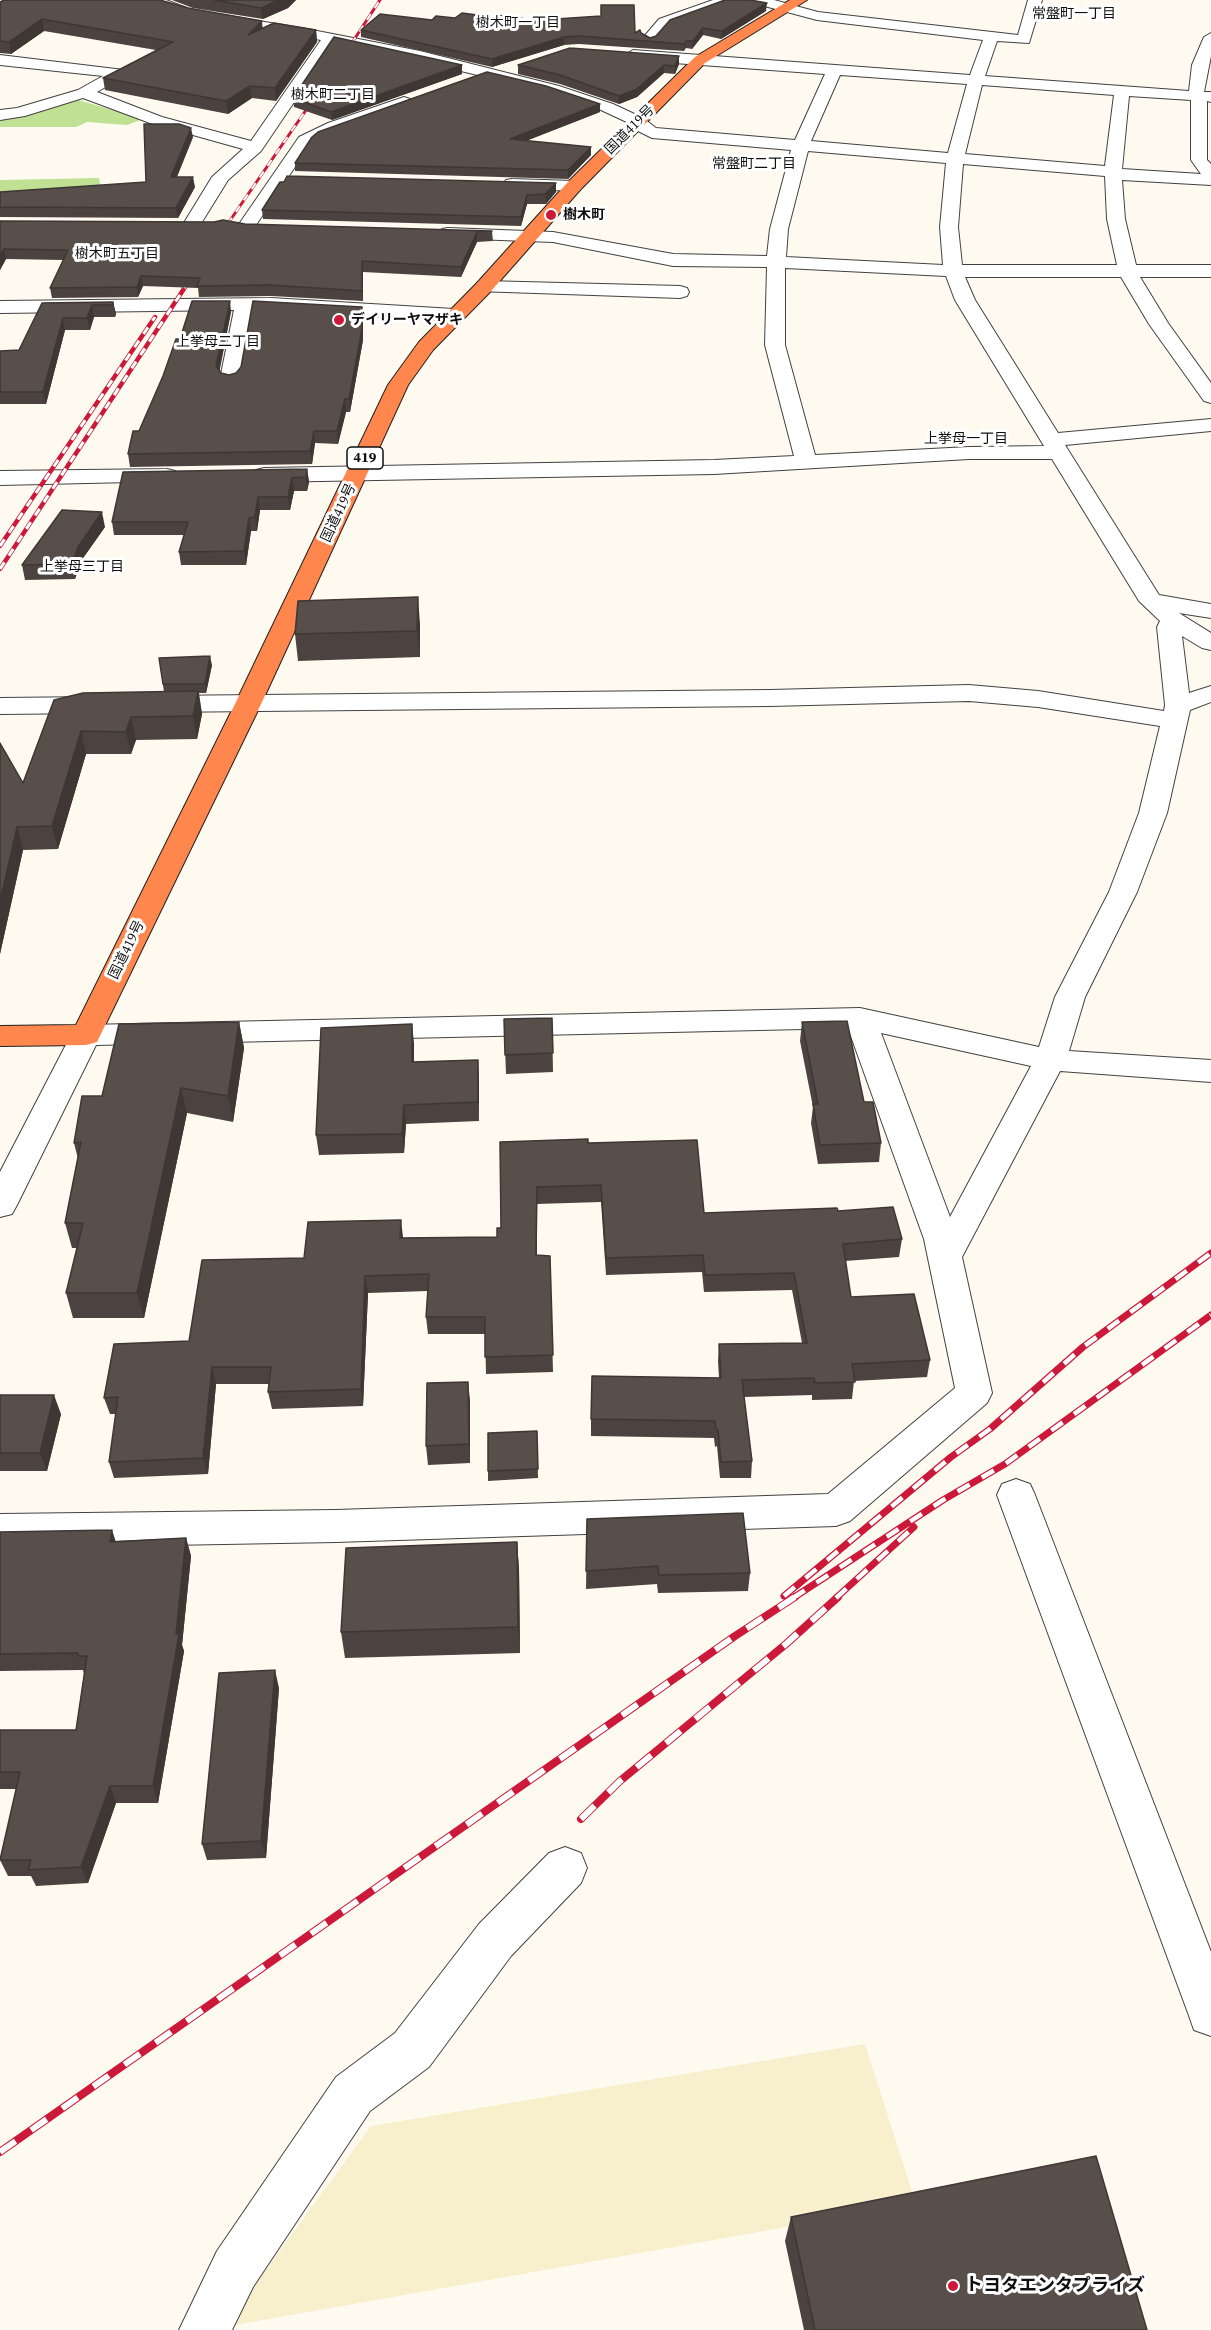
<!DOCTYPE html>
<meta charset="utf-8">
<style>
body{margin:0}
canvas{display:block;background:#fffaf0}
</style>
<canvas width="1211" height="2330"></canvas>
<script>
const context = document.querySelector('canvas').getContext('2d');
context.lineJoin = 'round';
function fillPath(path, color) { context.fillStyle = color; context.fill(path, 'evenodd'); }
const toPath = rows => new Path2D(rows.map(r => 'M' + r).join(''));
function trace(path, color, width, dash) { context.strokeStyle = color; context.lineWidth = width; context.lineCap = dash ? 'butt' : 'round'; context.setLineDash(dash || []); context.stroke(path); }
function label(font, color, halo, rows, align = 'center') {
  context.font = font + ' "Source Serif 4","Noto Sans JP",serif'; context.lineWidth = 6; context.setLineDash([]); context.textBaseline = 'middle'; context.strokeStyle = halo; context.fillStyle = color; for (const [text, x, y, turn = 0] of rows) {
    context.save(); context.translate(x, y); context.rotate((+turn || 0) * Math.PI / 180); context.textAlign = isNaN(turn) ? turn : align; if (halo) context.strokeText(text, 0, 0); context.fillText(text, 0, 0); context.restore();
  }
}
fillPath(toPath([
 [865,2044,916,2204,224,2327,371,2126]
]), '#f8efcd');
fillPath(toPath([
 [75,99,143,119,127,125,87,122,76,127,0,127,0,118,33,114],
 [99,178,101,188,0,197,0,180]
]), '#c0e093');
const minor = toPath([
 [152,0,166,0,192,10,307,29,420,51,559,86,613,104,643,118,656,128,795,140,825,74,633,60,625,55,633,50,970,75,983,40,817,20,753,3,751,0,774,0,818,12,1018,35,1028,0,1042,0,1029,43,997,41,985,76,1189,91,1192,65,1204,37,1211,33,1211,56,1204,92,1211,92,1211,102,1207,101,1207,160,1211,164,1211,185,1122,180,1125,219,1136,265,1211,265,1211,277,1140,277,1168,323,1211,383,1211,403,1204,401,1149,324,1121,277,965,277,975,300,1058,433,1211,419,1211,431,1065,445,1159,595,1211,604,1211,618,1179,613,1211,633,1211,650,1202,648,1182,636,1189,693,1211,686,1211,702,1190,710,1167,813,1137,892,1085,997,1069,1051,1211,1060,1211,1082,1060,1071,962,1257,992,1393,987,1403,850,1521,836,1526,336,1542,0,1548,0,1514,336,1510,828,1494,955,1388,924,1239,848,1028,96,1045,17,1205,12,1214,0,1217,0,1172,71,1035,75,1028,86,1025,860,1008,1039,1047,1055,997,1109,892,1139,813,1160,726,1038,707,969,701,770,706,157,712,148,709,144,704,148,699,157,696,770,690,969,685,1038,691,1164,711,1165,705,1157,627,1160,621,1139,601,1052,459,969,459,714,474,264,482,256,480,253,475,256,470,264,468,714,460,794,456,765,345,767,267,673,266,553,242,448,238,442,237,439,233,442,229,448,228,553,232,673,254,767,256,770,229,791,150,652,138,636,130,631,124,601,110,547,92,420,61,334,43,261,151,228,180,197,230,191,231,185,230,182,226,212,177,243,149,150,123,83,98,25,116,0,120,0,110,17,108,78,90,103,76,0,65,0,55,124,70,127,73,124,76,97,92,162,117,251,141,321,40,190,18,158,8,152,0],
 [840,75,967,84,948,153,811,141,840,75],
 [982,85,1114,95,1105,166,965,154,982,85],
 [1129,96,1191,100,1191,160,1201,174,1122,169,1129,96],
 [808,151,946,163,940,227,943,265,786,257,788,229,808,151],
 [963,164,1105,176,1107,219,1117,265,962,265,958,227,963,164],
 [785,268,946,276,955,300,1044,446,969,447,815,455,785,345,785,268],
 [881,1033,1031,1066,950,1217,881,1033],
 [713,0,734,0,732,3,669,25,654,42,649,43,642,39,659,19,713,0],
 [404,97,410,99,412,102,410,105,340,129,311,143,252,231,240,231,237,227,299,137,328,123,404,97],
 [512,179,574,181,580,182,583,186,580,190,574,191,506,188,503,184,506,180,512,179],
 [484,281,680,286,687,288,689,292,687,296,680,298,477,291,475,287,477,283,484,281],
 [271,298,454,309,461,311,464,315,461,319,454,321,253,310,240,379,237,383,230,385,223,383,220,379,234,310,0,313,0,301,271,298],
 [167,469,175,471,178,476,175,481,0,485,0,471,167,469],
 [96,697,105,700,109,705,105,710,96,713,0,714,0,698,96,697],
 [1016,1479,1030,1484,1035,1495,1211,1952,1211,2036,1194,2030,1188,2013,997,1495,1002,1484,1016,1479],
 [565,1847,581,1853,587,1868,581,1883,511,1956,429,2067,370,2111,253,2287,232,2330,179,2330,217,2251,336,2077,395,2033,479,1924,549,1853,565,1847]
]);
const highway = toPath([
 [790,0,807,0,705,63,580,190,491,291,433,350,408,385,262,702,97,1042,86,1045,0,1046,0,1026,76,1025,236,702,388,385,419,342,477,283,568,182,695,57,790,0]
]);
trace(minor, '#424242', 2);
trace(highway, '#202020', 2);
fillPath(minor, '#fff');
fillPath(highway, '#ff874e');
const railFar3 = toPath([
 [344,55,380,0],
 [220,235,315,97]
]);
const railFar2 = toPath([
 [0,546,155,317],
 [0,569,193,275]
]);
const railFar1 = toPath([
 [784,1596,951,1457,990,1429,1083,1347,1211,1253],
 [793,1598,943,1500,1005,1464,1211,1315],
 [836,1598,914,1527]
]);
const rail = toPath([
 [581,1819,620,1781,786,1644,838,1597],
 [0,2152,735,1636,795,1597]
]);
trace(railFar3, '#cc193a', 3);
trace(railFar2, '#cc193a', 4.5);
trace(railFar1, '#cc193a', 7);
trace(rail, '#cc193a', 8);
trace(railFar3, '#fff', 2, [7]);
trace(railFar2, '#fff', 3, [8]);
trace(railFar1, '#fff', 4.5, [14]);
trace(rail, '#fff', 6, [19]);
fillPath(toPath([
 [172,0,296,0,288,8,263,19,193,8],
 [0,2,188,8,263,28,316,30,317,42,276,101,252,98,228,114,105,90,103,78,156,50,44,31,11,54,0,53],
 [766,11,721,39,703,35,692,49,686,48,684,51,579,44,564,45,492,67,361,37,361,30,432,20,455,18,526,21,601,16,635,33,641,33,650,38],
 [679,64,675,74,664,73,637,97,619,104,560,84,518,74,518,65],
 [462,65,462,74,332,120,294,107,293,98],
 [600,112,526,141,591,155,568,179,295,171,295,163],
 [193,137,177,177,195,187,178,218,0,217,0,192,146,182],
 [556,183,556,192,546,204,527,204,521,226,263,219,262,210],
 [0,221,245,224,492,231,493,241,477,242,461,277,363,272,363,301,271,296,199,297,198,288,143,286,138,297,52,298,50,288,63,260,6,259,0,270],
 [113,302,116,314,115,317,94,317,90,330,65,330,46,404,0,404,0,351,19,350,42,303],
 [231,312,219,371,221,373,229,375,236,373,363,318,363,340,350,412,346,412,338,444,315,443,312,464,130,467,128,454,139,431,180,339],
 [307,469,309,482,307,491,294,491,290,510,260,510,257,531,251,531,246,565,181,565,179,552,184,535,114,535,112,522],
 [105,527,81,561,75,579,25,580,22,565],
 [420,624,420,657,298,661,295,634],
 [159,658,212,665,206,693,199,693,202,714,197,739,136,740,131,754,86,754,58,849,23,850,0,954,0,743,23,783,54,700,164,692],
 [552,1018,553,1072,506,1074,504,1019],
 [239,1022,244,1048,233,1122,187,1113,144,1318,73,1318,66,1293,77,1248,72,1248,65,1223,78,1159,74,1143,102,1096],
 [802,1022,864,1102,881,1143,879,1162,818,1164,811,1123,813,1107,800,1041],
 [414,1043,414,1062,478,1060,479,1121,406,1124,404,1153,319,1155,316,1135],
 [500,1142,588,1143,704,1213,838,1211,902,1239,899,1257,845,1261,851,1297,930,1360,927,1377,854,1381,852,1399,812,1400,812,1395,744,1397,752,1461,751,1478,720,1478,717,1446,715,1447,714,1438,591,1436,591,1419,719,1378,718,1361,719,1344,802,1343,792,1290,704,1292,702,1272,606,1275,601,1202,537,1204,537,1255,550,1256,553,1372,486,1374,485,1334,428,1334,426,1317,428,1291,368,1293,363,1406,272,1409,268,1392,269,1384,216,1384,208,1474,114,1478,109,1462,116,1414,110,1414,104,1398,189,1341,304,1258,402,1238,497,1237,501,1228],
 [0,1395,61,1414,47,1471,0,1471],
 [470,1400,470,1463,428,1465,426,1446],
 [537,1431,538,1478,488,1481,488,1471],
 [587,1519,750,1573,748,1591,658,1593,657,1584,586,1589],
 [0,1532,115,1541,186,1538,191,1556,182,1645,184,1651,158,1803,116,1803,88,1883,36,1886,31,1876,8,1876,0,1860,16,1789,0,1789,0,1730,76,1730,84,1674,83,1670,0,1671],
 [517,1542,519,1569,520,1653,345,1658,341,1632],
 [279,1688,266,1858,207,1860,202,1844],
 [791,2217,1147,2330,804,2330,785,2241]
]), '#4c4340');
fillPath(toPath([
 [278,0,296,0,288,8,263,19,261,8],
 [767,3,766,11,721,39,722,31],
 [42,19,44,31,11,54,9,42],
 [262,21,263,33,248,35],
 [703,28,703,35,692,49,693,41],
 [316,30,317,42,276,101,275,88],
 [564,37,564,45,492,67,492,59],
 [679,56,679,64,675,74,675,66],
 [462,65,462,74,332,120,331,112],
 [664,65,664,73,637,97,619,104,619,96],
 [250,86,252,98,228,114,226,101],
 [600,104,600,112,510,147,510,139],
 [191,128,193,137,173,186,171,177],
 [591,147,591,155,568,179,568,170],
 [193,177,195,187,178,218,176,208],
 [556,183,556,192,546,204,545,194],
 [527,195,527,204,521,226,521,217],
 [477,232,477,242,461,277,461,267],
 [4,249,6,259,0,270,0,255],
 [362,261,363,272,363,301,362,291],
 [141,276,143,286,138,297,137,287],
 [230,301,231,312,218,379,216,366],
 [113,302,116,314,115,317,113,305],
 [92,305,94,317,90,330,87,318],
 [362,307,363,340,350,412,349,399],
 [63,318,65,330,46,404,43,392],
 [345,399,346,412,338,444,337,431],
 [314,431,315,443,312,464,310,451],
 [307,469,309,482,307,491,306,477],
 [292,478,294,491,290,510,288,497],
 [258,497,260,510,257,531,255,517],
 [102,512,105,527,81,561,75,579,72,564,78,547],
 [249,518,251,531,246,565,244,551],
 [418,597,420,624,420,657,417,631],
 [210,656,212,665,206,693,205,684],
 [198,691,202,714,197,739,193,716],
 [131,717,136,740,131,754,126,732],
 [81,731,86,754,58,849,52,826],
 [17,827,23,850,0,954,0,902],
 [239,1022,244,1048,233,1122,228,1096],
 [412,1024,414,1043,414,1082,412,1062],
 [478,1060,479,1079,479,1121,478,1102],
 [181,1088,187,1113,144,1318,137,1293],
 [404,1105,406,1124,404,1153,402,1134],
 [537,1187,537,1273,536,1255],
 [401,1220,403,1237,402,1255,400,1238],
 [365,1276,368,1293,363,1406,361,1389],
 [212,1367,216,1384,208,1474,203,1458],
 [468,1382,470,1400,470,1463,469,1444],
 [54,1395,61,1414,47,1471,40,1453],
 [112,1530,118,1548,110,1542],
 [186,1538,191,1556,182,1645,184,1651,158,1803,153,1786,176,1634],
 [517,1542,519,1569,520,1653,518,1627],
 [275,1670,279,1688,266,1858,261,1841],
 [110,1786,116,1803,88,1883,81,1867]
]), '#3e3734');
const building = toPath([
 [4,0,160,0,188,8,262,21,248,35,274,23,316,30,275,88,250,86,226,101,103,78,173,42,42,19,9,42,0,41,0,2,4,0],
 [214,0,278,0,261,8,214,0],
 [725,0,750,0,767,3,722,31,703,28,693,41,686,41,685,44,579,36,564,37,492,59,361,30,380,14,432,20,436,16,455,18,462,13,493,17,496,15,526,19,526,21,601,16,601,5,634,5,635,33,640,30,641,33,650,38,656,36,670,20,725,0],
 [334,37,462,65,331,112,293,98,334,37],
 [570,48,679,56,675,66,664,65,637,89,619,96,560,75,518,65,570,48],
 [487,72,546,86,600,104,510,139,591,147,568,170,295,163,312,137,318,132,487,72],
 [144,124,179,124,191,128,171,177,193,177,176,208,0,207,0,192,146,182,144,124],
 [287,176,556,183,545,194,527,195,521,217,262,210,280,182,284,182,287,176],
 [223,220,245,224,492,231,477,232,461,267,362,261,362,291,270,285,197,286,200,278,141,276,137,287,50,288,68,250,4,249,0,255,0,221,214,222,223,220],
 [192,301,230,301,216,366,221,373,229,375,236,373,241,367,253,301,362,307,362,329,349,399,345,399,337,431,314,431,310,451,128,454,133,431,139,431,163,376,176,339,180,339,192,301],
 [113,302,113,305,92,305,87,318,63,318,43,392,0,392,0,351,19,350,42,303,113,302],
 [307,469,306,477,292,478,288,497,258,497,255,517,249,518,244,551,179,552,188,522,112,522,123,472,307,469],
 [62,510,102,512,78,547,72,564,22,565,62,510],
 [418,597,417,631,295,634,298,601,418,597],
 [210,656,205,684,163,684,159,658,210,656],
 [198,691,193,716,131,717,126,732,81,731,52,826,17,827,0,902,0,743,23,783,54,700,83,693,198,691],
 [552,1018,553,1053,505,1055,504,1019,552,1018],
 [847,1021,864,1102,873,1102,881,1143,820,1145,813,1104,818,1104,802,1022,847,1021],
 [239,1022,228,1096,181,1088,137,1293,66,1293,83,1223,65,1223,81,1142,74,1143,82,1096,102,1096,119,1024,239,1022],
 [412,1024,412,1062,478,1060,478,1102,404,1105,402,1134,316,1135,321,1028,412,1024],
 [588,1139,588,1143,697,1140,704,1213,837,1208,838,1211,893,1207,902,1239,843,1244,851,1297,914,1294,930,1360,852,1364,855,1382,815,1383,814,1378,742,1380,752,1461,721,1462,718,1430,716,1430,715,1421,591,1419,592,1376,721,1378,719,1344,807,1343,794,1273,705,1275,703,1255,606,1258,601,1185,537,1187,536,1255,550,1256,553,1355,485,1357,485,1317,426,1317,429,1274,365,1276,361,1389,268,1392,271,1367,212,1367,203,1458,109,1462,118,1397,104,1398,114,1344,189,1341,202,1260,304,1258,308,1222,401,1220,400,1238,497,1237,497,1228,501,1228,500,1142,588,1139],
 [468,1382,469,1444,426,1446,427,1383,468,1382],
 [0,1395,54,1395,40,1453,0,1453,0,1395],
 [537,1431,538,1469,488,1471,488,1433,537,1431],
 [743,1513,750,1573,659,1575,658,1566,586,1571,587,1519,743,1513],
 [112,1530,110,1542,186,1538,176,1634,179,1634,153,1786,110,1786,81,1867,28,1870,31,1860,0,1860,20,1772,0,1772,0,1730,76,1730,87,1656,78,1656,78,1653,0,1654,0,1532,112,1530],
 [517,1542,518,1627,341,1632,346,1548,517,1542],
 [275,1670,261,1841,202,1844,219,1673,275,1670],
 [1096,2156,1147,2330,815,2330,791,2217,1096,2156]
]);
fillPath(building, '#584e4a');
trace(building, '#3e3734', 1.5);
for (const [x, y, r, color] of [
 [551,215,6,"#cc193a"],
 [339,320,6,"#cc193a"],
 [953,2286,6,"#cc193a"]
]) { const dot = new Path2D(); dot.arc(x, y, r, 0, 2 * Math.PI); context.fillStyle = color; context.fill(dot); trace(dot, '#fff', 2); }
label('14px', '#0f0f0f', '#fff', [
 ["常盤町一丁目",1074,14],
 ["樹木町一丁目",518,23],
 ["樹木町二丁目",333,95],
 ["常盤町二丁目",754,164],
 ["樹木町五丁目",117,254],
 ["上挙母二丁目",218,342],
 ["上挙母一丁目",966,439],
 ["上挙母三丁目",82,567]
]);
label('14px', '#0f0f0f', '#fff', [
 ["国道419号",630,130,-45],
 ["国道419号",339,513,-65],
 ["国道419号",127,950,-64]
]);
label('bold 14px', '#0f0f0f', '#fff', [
 ["樹木町",563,215],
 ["デイリーヤマザキ",351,320]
], 'left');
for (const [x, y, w] of [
 [365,458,36]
]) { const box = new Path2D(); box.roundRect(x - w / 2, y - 11, w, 22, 4.5); context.fillStyle = '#fff'; context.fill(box); trace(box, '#0f0f0f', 1.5); }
label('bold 14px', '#0f0f0f', null, [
 ["419",365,458]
]);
label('bold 18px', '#0f0f0f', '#fff', [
 ["トヨタエンタプライズ",965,2286]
], 'left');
</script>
